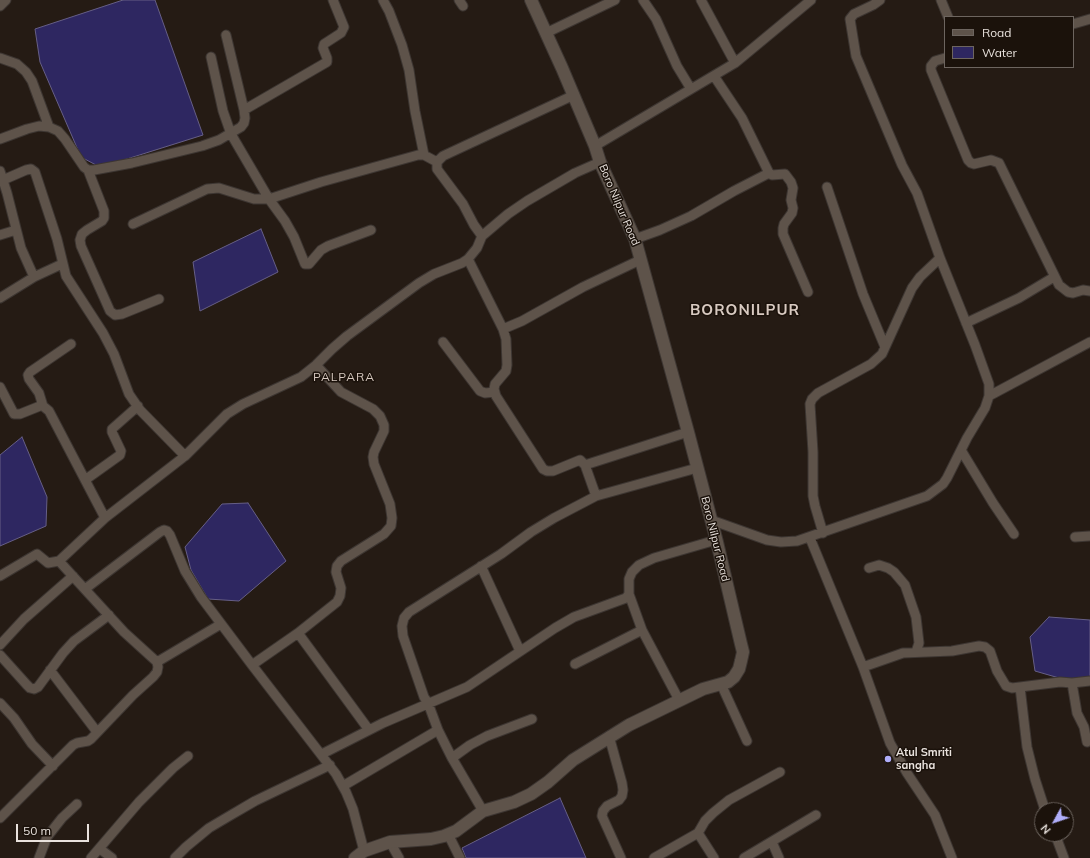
<!DOCTYPE html>
<style>
body{margin:0}
#map{position:relative;width:1090px;height:858px;overflow:hidden;background:#251b14;font-family:Mulish,sans-serif}
canvas{display:block}
.legend{position:absolute;left:944px;top:16px;width:130px;height:52px;box-sizing:border-box;background:#1b120b;border:1px solid #6d655f;margin:0;padding:5px 7px;list-style:none;font-size:12px;color:#e9e2dd}
.legend li{display:flex;align-items:center;gap:8px;height:20px}
.legend b{width:20px;border:1px solid #6d655f}
.north{position:absolute;left:1034px;top:802px;width:40px;height:40px;box-sizing:border-box;background:#1b120b;border:1px solid #6d655f;border-radius:50%;rotate:230deg;font-size:11px;font-weight:700;line-height:16px;text-align:center;color:#e9e2dd}
.north::after{content:'';display:block;margin:auto;width:14px;height:18px;background:#b0aefa;clip-path:polygon(50% 0,100% 100%,50% 72%,0 100%)}
.scale{position:absolute;left:16px;top:824px;width:73px;height:18px;box-sizing:border-box;border:2px solid #e9e2dd;border-top:0;padding-left:5px;font-size:12px;line-height:14px;white-space:nowrap;color:#e9e2dd;-webkit-text-stroke:3px #1b120b;paint-order:stroke}
</style>
<div id="map">
<canvas width="1090" height="858"></canvas>
<ul class="legend">
<li><b style="height:5px;background:#5e534a"></b>Road</li>
<li><b style="height:11px;background:#2e2761"></b>Water</li>
</ul>
<div class="north">N</div>
<div class="scale">50 m</div>
</div>
<script>
const context = document.querySelector('canvas').getContext('2d');
context.lineJoin = 'round';
function fillPath(path, color) { context.fillStyle = color; context.fill(path, 'evenodd'); }
const toPath = rows => new Path2D(rows.map(r => 'M' + r).join(''));
function trace(path, color, width, dash) { context.strokeStyle = color; context.lineWidth = width; context.lineCap = dash ? 'butt' : 'round'; context.setLineDash(dash || []); context.stroke(path); }
function label(font, color, halo, rows, align = 'center') {
  context.font = font + ' Mulish,sans-serif'; context.lineWidth = 3; context.setLineDash([]); context.textBaseline = 'middle'; context.strokeStyle = halo; context.fillStyle = color; for (const [text, x, y, turn = 0] of rows) {
    context.save(); context.translate(x, y); context.rotate((+turn || 0) * Math.PI / 180); context.textAlign = isNaN(turn) ? turn : align; if (halo) context.strokeText(text, 0, 0); context.fillText(text, 0, 0); context.restore();
  }
}
const water = toPath([
 [123,0,155,0,203,135,111,164,96,165,81,157,40,62,35,29,123,0],
 [261,229,278,272,200,311,193,262,261,229],
 [22,437,47,497,46,526,0,546,0,455,22,437],
 [248,503,286,561,239,601,208,599,191,570,185,547,222,504,248,503],
 [1049,617,1090,620,1090,677,1073,682,1035,671,1030,637,1049,617],
 [560,798,586,858,466,858,462,848,560,798]
]);
fillPath(water, '#2e2761');
trace(water, '#665f86', 1);
const street = toPath([
 [383,0,389,11,402,45,409,70,415,111,424,155],
 [459,0,463,6],
 [643,0,656,19,677,66,691,89],
 [701,0,735,63],
 [880,0,873,5,854,14,850,19,856,56,902,165,917,193,940,258,975,345,989,384,989,396],
 [941,0,948,17],
 [0,6,6,0],
 [1073,24,1090,19],
 [546,33,615,0],
 [211,57,223,111,231,134,269,199,285,221,294,237,305,264,309,264,321,250,328,246,371,230],
 [0,58,17,64,26,72,32,81,49,127],
 [945,58,935,61,931,66,931,70,968,160,971,163,974,164,991,160,999,163,1059,285,1068,292,1073,293,1083,290,1090,291],
 [714,76,742,118,769,173,772,175,785,174,791,182,793,188,791,200,793,208,792,213,784,224,783,228,783,234,808,292],
 [244,110,327,62,327,58,323,48,324,44,341,33,344,27,333,0],
 [0,139,27,129,39,126,49,127,58,131,65,139,84,167,88,170,94,170,132,163,202,146,219,140,241,127,244,123,245,118,244,110,226,35],
 [595,146,735,63,811,0],
 [88,170,104,211,104,218,102,221,87,230,82,234,80,240,81,246,110,311,115,315,122,314,159,299],
 [0,171,7,193,21,248,34,277],
 [3,180,26,170,31,169,35,172,57,239,66,276,103,333,114,354,129,394,140,410,185,456],
 [827,187,863,294,885,347],
 [133,224,207,189,219,188,254,199,269,199,321,182,418,155,424,155,437,162],
 [0,235,16,230],
 [482,236,474,225,463,204,437,169,437,162,443,156,574,95],
 [635,239,660,230,691,216,734,191,769,173],
 [468,259,503,329,506,339,507,365,506,371,495,384,494,389,496,396,543,469,547,471,553,471,580,460,585,465],
 [0,298,34,277,62,264],
 [966,323,1019,298,1054,277],
 [503,329,522,321,583,287,640,260],
 [443,342,480,391,485,393,495,392],
 [0,387,14,414,20,414,40,406,43,406,49,411,105,518],
 [43,406,39,393,29,379,28,375,30,372,71,344],
 [961,450,993,503,1014,534],
 [85,480,120,455,121,451,112,432,112,429,138,406],
 [596,496,697,468],
 [711,520,767,540,781,542,797,541,927,496,943,484,947,478,967,438,985,408,989,396,1090,342],
 [823,533,815,506,813,496,813,452,810,404,812,399,818,393,871,364,882,354,912,288,920,277,940,258],
 [1075,537,1090,536],
 [810,538,863,667,890,743,907,773,935,815,952,858],
 [59,561,105,518,185,456,227,414,243,404,301,377,316,365,332,349,347,336,419,283,434,274,462,263,468,259,477,248,482,236,508,214,527,201,575,173,600,162],
 [481,566,520,651],
 [869,568,879,565,888,568,894,572,905,585,916,617,919,643,916,652],
 [0,576,37,554,48,563,59,561,124,632,157,662],
 [85,589,160,532,164,530,167,531,170,535,185,571,201,597,252,665,336,774,346,792,353,809,364,851],
 [629,594,642,630,679,700],
 [298,633,369,730],
 [0,645,24,619,73,576],
 [0,655,27,685,30,688,34,689,38,687,63,653,74,641,109,615],
 [575,664,642,630],
 [252,665,298,633,337,602,340,596,341,588,336,572,337,566,341,561,384,534,391,526,392,518,390,504,374,464,373,457,374,452,384,431,384,425,380,416,373,409,341,392,316,365],
 [863,667,903,653,952,651,979,646,985,647,990,651,997,671,1006,686,1012,688,1020,687],
 [50,670,97,732],
 [1072,683,1077,713,1084,727,1087,742],
 [721,684,747,741],
 [0,703,14,718,32,744,53,766],
 [609,736,622,783,623,790,622,796,619,800,607,806,603,811,602,816,621,858],
 [322,754,383,723,467,687,555,628,574,617,626,598,629,594,629,579,632,572,639,565,654,558,716,540],
 [452,758,470,745,487,736,532,719],
 [343,786,438,730],
 [1045,810,1035,779,1027,747,1020,687,1060,682,1072,683,1090,681],
 [483,811,452,758,438,730,428,703,424,697,403,636,402,626,404,618,409,612,501,554,531,532,554,518,596,496,585,465,688,432],
 [0,818,73,745,77,743,88,741,91,739,133,695,153,677,157,672,158,667,157,662,221,624],
 [698,833,705,821,713,813,729,800,780,772],
 [448,834,460,858],
 [1055,834,1064,858],
 [390,842,399,858],
 [772,842,779,858],
 [100,849,112,858],
 [39,858,47,837,62,818,77,804],
 [91,858,139,802,173,768,188,756],
 [175,858,186,847,209,828,231,815,255,801,330,765],
 [654,858,698,833,714,858],
 [744,858,816,815]
]);
const secondary = toPath([
 [355,858,364,851,390,842,431,839,444,836,456,831,483,811,514,802,531,794,548,782,573,760,629,725,703,689,728,682,734,677,739,669,741,661,743,652,741,644,717,542,688,432,635,239,600,162,595,146,562,68,531,0]
]);
trace(street, '#3d3632', 11);
trace(secondary, '#3d3632', 14);
trace(street, '#5e534a', 9);
trace(secondary, '#5e534a', 12);
for (const [x, y, r, color] of [
 [888,759,4,"#b0aefa"]
]) { const dot = new Path2D(); dot.arc(x, y, r, 0, 2 * Math.PI); context.fillStyle = color; context.fill(dot); trace(dot, '#1b120b', 1.5); }
label('11px', '#e9e2dd', '#1b120b', [
 ["Boro Nilpur Road",619,205,67],
 ["Boro Nilpur Road",715,539,76]
]);
label('bold 11px', '#e9e2dd', '#1b120b', [
 ["Atul Smriti",896,753],
 ["sangha",896,766]
], 'left');
context.letterSpacing = '1px';
label('12px', '#d8cac1', '#1b120b', [
 ["PALPARA",344,377]
]);
context.letterSpacing = '0px';
context.letterSpacing = '1px';
label('bold 15px', '#d8cac1', '#1b120b', [
 ["BORONILPUR",745,310]
]);
context.letterSpacing = '0px';
</script>
